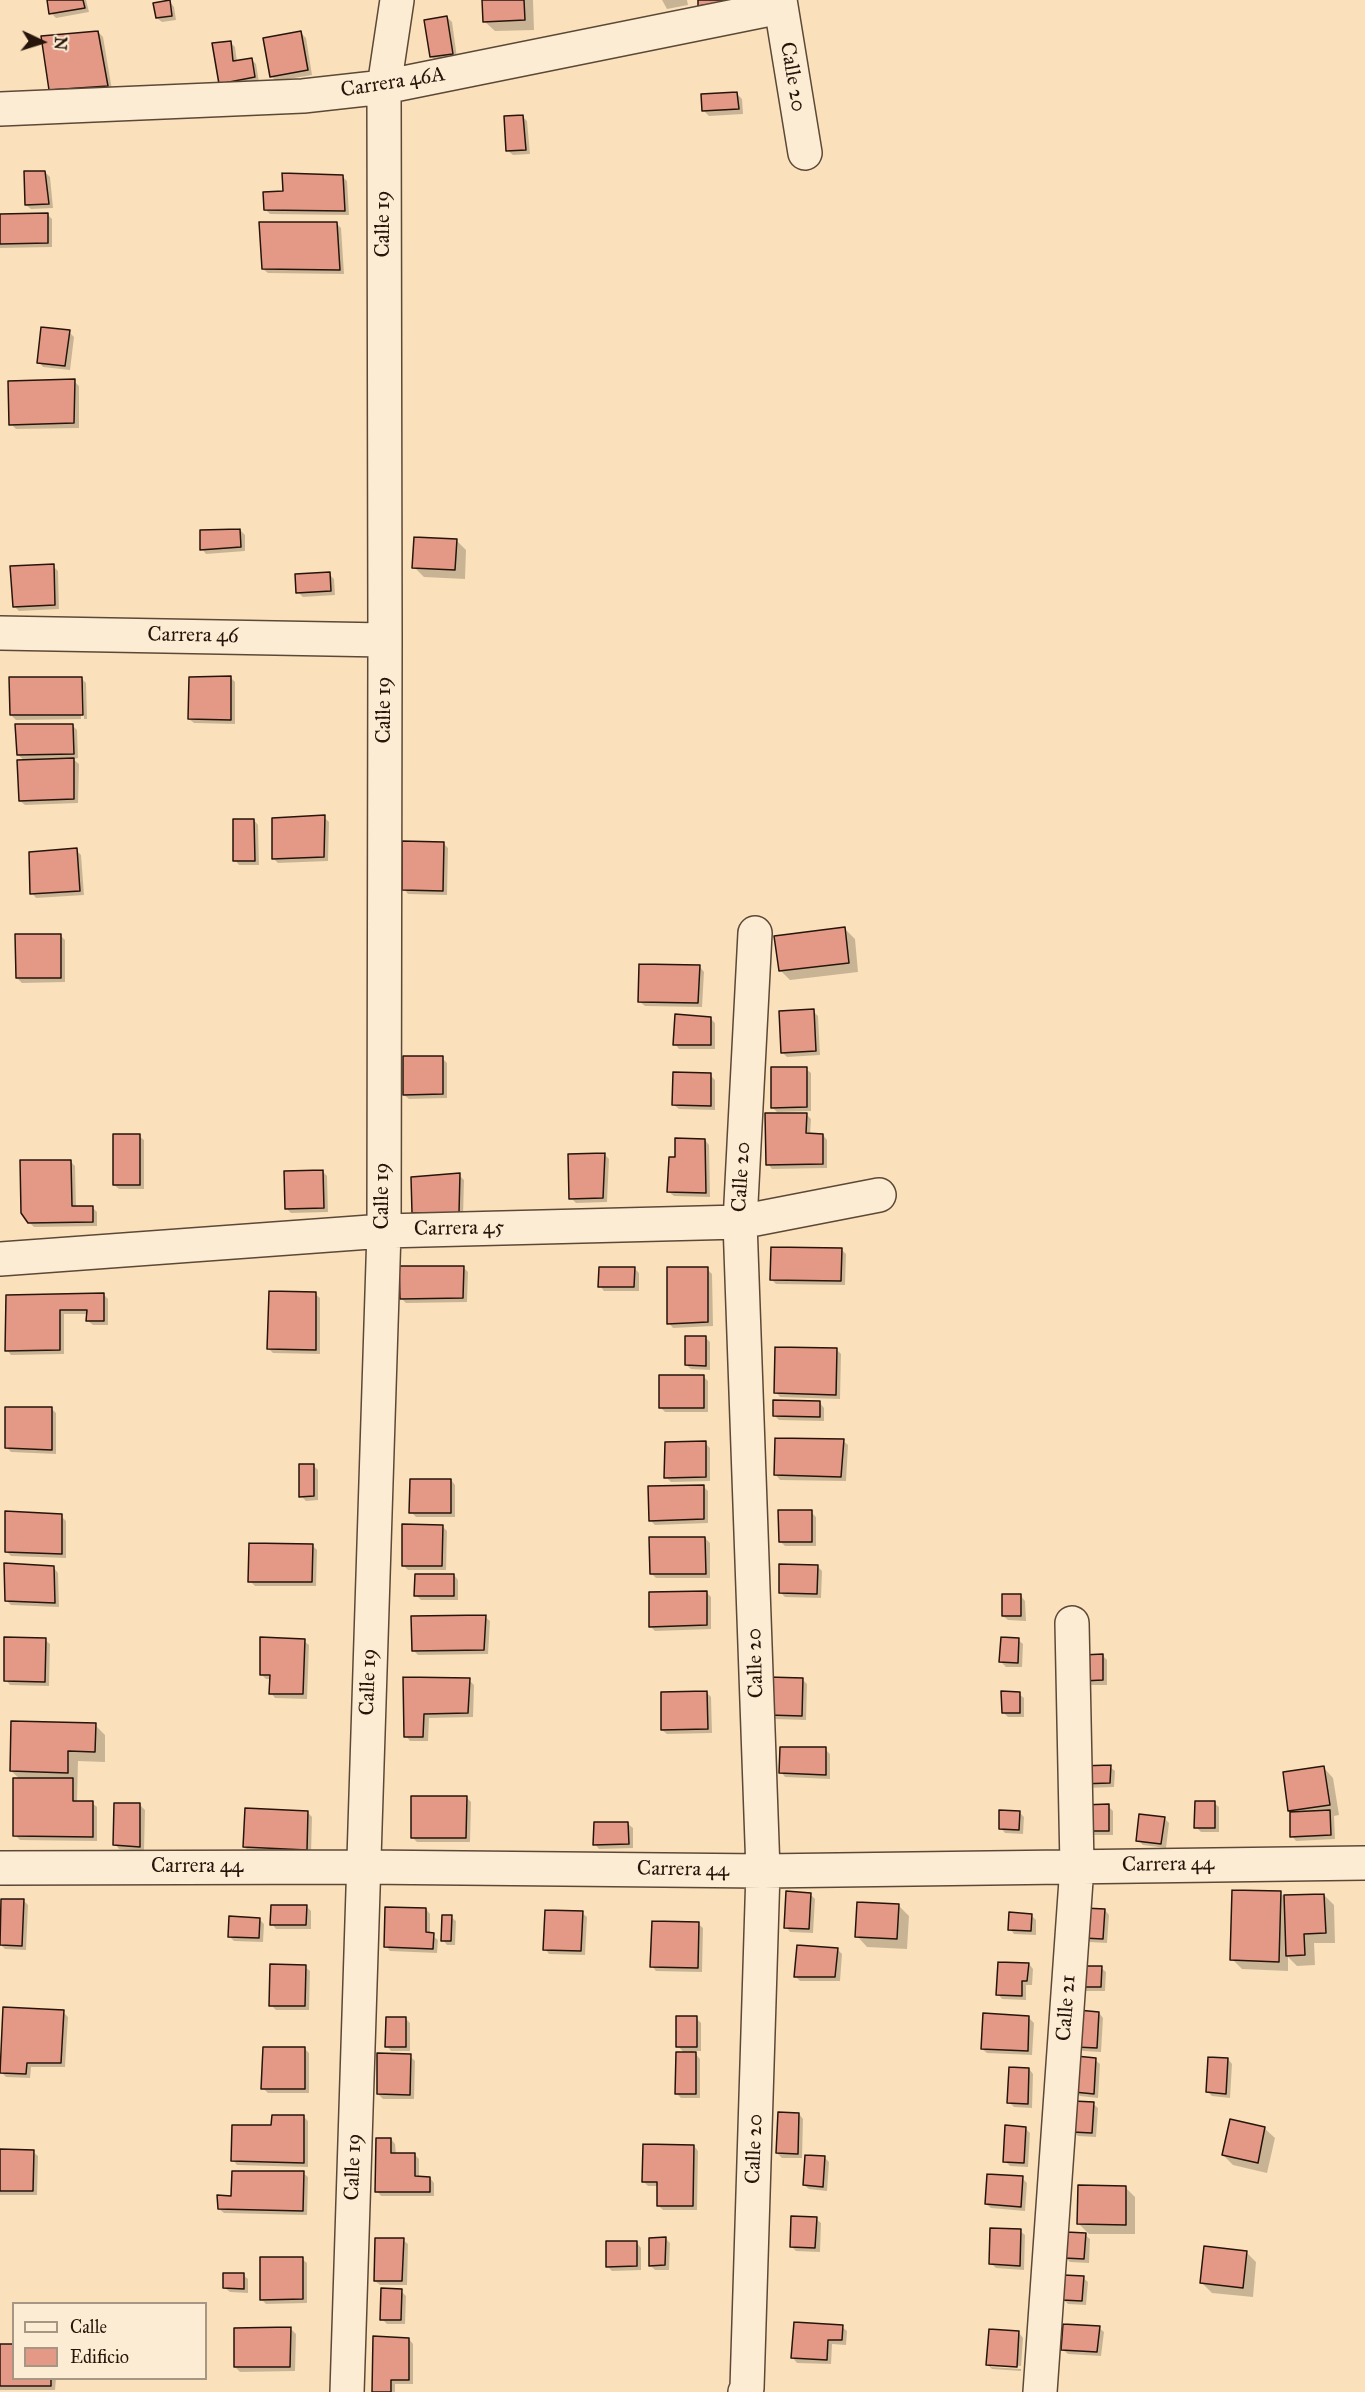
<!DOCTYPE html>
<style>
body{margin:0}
#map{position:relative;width:1365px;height:2392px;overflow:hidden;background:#fae1bb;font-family:"IM FELL Great Primer",serif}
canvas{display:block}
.legend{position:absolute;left:12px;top:2302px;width:195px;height:78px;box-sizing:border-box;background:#fcecd3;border:2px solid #a79683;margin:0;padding:8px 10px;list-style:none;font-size:18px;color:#27150b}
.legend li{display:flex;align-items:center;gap:12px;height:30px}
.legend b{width:30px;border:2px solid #a79683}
.north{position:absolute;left:12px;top:12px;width:60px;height:60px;-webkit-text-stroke:4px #fcecd3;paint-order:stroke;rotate:94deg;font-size:16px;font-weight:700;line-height:24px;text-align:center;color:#27150b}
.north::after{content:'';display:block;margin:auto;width:21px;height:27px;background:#27150b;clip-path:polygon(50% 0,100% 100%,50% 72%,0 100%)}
</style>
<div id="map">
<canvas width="1365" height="2392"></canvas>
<ul class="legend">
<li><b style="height:8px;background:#fcecd3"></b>Calle</li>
<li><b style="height:16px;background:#e39986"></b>Edificio</li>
</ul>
<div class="north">N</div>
</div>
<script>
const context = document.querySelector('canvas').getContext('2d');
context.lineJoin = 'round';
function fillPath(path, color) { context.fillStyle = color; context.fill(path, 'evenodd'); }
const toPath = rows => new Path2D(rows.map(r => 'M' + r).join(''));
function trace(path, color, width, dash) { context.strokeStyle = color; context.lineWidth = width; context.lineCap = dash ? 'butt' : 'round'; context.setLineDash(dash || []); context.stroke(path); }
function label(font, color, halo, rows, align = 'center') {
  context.font = font + ' "IM FELL Great Primer",serif'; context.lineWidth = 5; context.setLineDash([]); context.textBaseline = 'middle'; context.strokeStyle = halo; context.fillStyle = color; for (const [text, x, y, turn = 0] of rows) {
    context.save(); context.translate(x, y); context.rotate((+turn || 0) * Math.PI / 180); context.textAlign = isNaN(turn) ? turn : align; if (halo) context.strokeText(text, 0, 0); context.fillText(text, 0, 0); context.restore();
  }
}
fillPath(toPath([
 [49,0,86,0,89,12,56,18,51,13],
 [483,0,533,0,534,30,495,31,484,21],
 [662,0,687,0,688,5,667,9],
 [170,2,174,7,176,20,162,22,157,18],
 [447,17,452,22,457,58,436,61,432,57],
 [98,32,103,37,112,90,56,94,51,89],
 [301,33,306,38,312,75,276,81,271,76],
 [230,42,235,47,237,62,251,59,256,64,259,82,220,83],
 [737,94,742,99,743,114,709,116,704,111],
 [522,116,527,121,530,154,513,155,508,151],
 [45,172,50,177,53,208,31,209,26,205],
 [342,176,347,181,349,215,270,214,265,209,284,193],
 [47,214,52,219,52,247,0,248,0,216],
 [337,224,341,228,344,274,268,273,263,269],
 [69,332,74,337,70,370,43,367,39,362],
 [74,381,79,386,79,428,16,429,11,424],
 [240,530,245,535,245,551,206,554,202,549],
 [456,540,466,550,465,579,424,577,414,567],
 [53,566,58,571,59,609,19,611,14,606],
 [329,574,334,579,335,595,303,597,298,592],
 [81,678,86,683,87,719,84,719,83,681,80,681,81,719,16,720,11,715],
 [231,678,235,682,235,724,194,723,189,719],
 [72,725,77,730,78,758,73,759,79,764,78,803,25,805,20,801,25,761,18,755],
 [324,817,329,822,328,861,278,863,273,858],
 [254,820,258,825,259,865,239,865,235,860],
 [443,843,448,848,447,895,408,894,404,889],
 [76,850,81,855,84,895,36,898,32,893],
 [844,928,855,939,858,972,790,980,780,970],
 [60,935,65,940,65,982,22,983,17,978],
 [700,967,704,972,702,1007,645,1006,640,1002],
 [813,1011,818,1016,820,1055,787,1057,782,1052],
 [710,1018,715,1023,715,1049,679,1049,675,1044],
 [442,1058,447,1063,447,1098,409,1099,404,1095],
 [806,1069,811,1073,811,1111,777,1112,772,1107],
 [710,1075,715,1080,715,1110,679,1109,674,1105],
 [806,1114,811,1119,810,1135,823,1135,827,1140,827,1168,772,1169,768,1164],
 [139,1136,144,1140,144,1189,119,1189,114,1185],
 [705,1140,709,1145,710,1197,674,1196,669,1192,676,1159],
 [604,1154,609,1159,607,1202,576,1203,571,1198],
 [70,1161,75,1166,76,1208,92,1207,97,1212,97,1226,34,1227,29,1222],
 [323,1172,327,1176,328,1212,291,1213,286,1208],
 [459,1175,464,1180,463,1217,418,1217,414,1212],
 [841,1249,846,1254,845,1285,776,1284,772,1280],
 [464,1268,468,1272,467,1302,406,1303,401,1298],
 [634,1268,639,1273,639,1291,604,1291,600,1286],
 [707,1269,712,1274,713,1326,673,1328,669,1323],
 [315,1294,320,1298,320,1354,273,1353,268,1348],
 [104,1295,108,1299,108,1325,93,1325,88,1321,88,1314,64,1314,64,1354,11,1355,7,1350,7,1297],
 [706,1338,710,1342,710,1370,691,1369,686,1365],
 [836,1349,841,1354,840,1399,780,1397,776,1392],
 [703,1376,708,1381,708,1412,665,1412,661,1408],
 [820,1403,824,1408,824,1421,779,1420,774,1415],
 [51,1408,56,1413,56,1454,11,1452,7,1448],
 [843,1441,848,1445,846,1481,780,1480,776,1475],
 [705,1443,710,1448,710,1481,671,1482,666,1477],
 [314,1466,318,1470,318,1500,306,1501,301,1496],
 [451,1480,455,1485,455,1517,416,1517,411,1512],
 [703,1486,708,1491,708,1523,655,1525,650,1520],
 [811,1512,816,1517,816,1546,785,1546,780,1541],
 [61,1516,66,1521,66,1558,11,1556,6,1551],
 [442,1526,447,1531,446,1570,408,1570,403,1565],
 [705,1538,710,1543,710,1578,656,1578,651,1573],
 [312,1545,317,1550,316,1586,255,1586,250,1581],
 [817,1566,822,1571,821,1598,785,1597,780,1592],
 [54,1568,58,1573,59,1607,11,1605,6,1600],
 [454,1575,458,1580,458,1600,421,1600,416,1595],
 [706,1592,711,1597,711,1629,655,1631,650,1626],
 [1021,1596,1025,1601,1026,1621,1008,1620,1003,1616],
 [485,1617,490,1621,488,1654,418,1655,413,1650],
 [45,1640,50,1644,49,1686,10,1685,6,1680],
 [1018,1640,1023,1644,1022,1667,1006,1667,1001,1662],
 [304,1641,309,1645,307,1699,275,1698,271,1693,271,1679,266,1679,261,1674],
 [1102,1655,1107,1660,1107,1685,1089,1685,1084,1681],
 [405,1678,469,1680,474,1685,473,1717,429,1718,428,1741,410,1741,406,1736],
 [802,1679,807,1684,806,1720,774,1719,769,1714],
 [707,1693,711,1697,712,1733,667,1734,662,1730],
 [1019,1694,1024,1698,1024,1717,1008,1717,1003,1712],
 [95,1725,105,1735,105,1762,78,1761,77,1802,92,1803,97,1807,97,1841,20,1840,15,1835,20,1779,11,1771],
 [825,1749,830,1754,830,1779,785,1777,781,1772],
 [1110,1767,1115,1771,1114,1787,1086,1788],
 [1323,1767,1333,1778,1339,1815,1334,1816,1335,1839,1296,1841,1292,1836,1290,1811],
 [466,1797,471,1802,470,1842,417,1842,413,1838],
 [1214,1803,1219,1807,1219,1832,1201,1832,1196,1827],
 [140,1805,145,1810,144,1851,119,1849,115,1844],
 [1108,1806,1113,1811,1113,1835,1089,1835],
 [307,1812,312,1817,311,1854,249,1851,244,1847],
 [1019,1812,1024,1817,1023,1834,1005,1833,1001,1828],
 [1164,1818,1169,1823,1166,1848,1143,1845,1138,1840],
 [628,1824,633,1828,633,1848,599,1849,595,1844],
 [1280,1893,1286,1898,1324,1895,1334,1905,1335,1943,1314,1943,1315,1965,1297,1966,1288,1957,1288,1971,1242,1969,1232,1959],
 [810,1894,815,1899,813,1933,790,1932,786,1927],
 [24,1901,28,1905,26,1950,5,1949,0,1944],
 [306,1906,311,1911,311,1929,276,1929,272,1924],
 [899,1906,909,1916,907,1949,867,1947,857,1936],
 [426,1909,430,1914,430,1934,438,1940,437,1953,390,1951,386,1946],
 [1105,1910,1109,1915,1107,1943,1089,1942,1084,1937],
 [582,1913,587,1917,585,1955,549,1954,545,1949],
 [1031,1915,1036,1920,1036,1935,1014,1934,1010,1929],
 [451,1917,456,1921,455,1945,447,1945,443,1940],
 [259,1919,264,1924,263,1942,234,1941,230,1937],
 [698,1924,703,1928,702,1972,656,1971,652,1966],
 [837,1949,842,1954,840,1981,800,1981,795,1976],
 [1029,1964,1033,1969,1032,1985,1026,1985,1026,2000,1002,1999,998,1994],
 [305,1967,310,1971,309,2010,276,2010,271,2005],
 [1101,1968,1106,1972,1105,1991,1086,1991,1082,1986],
 [63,2012,68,2017,65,2067,31,2067,30,2078,6,2077,2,2073],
 [1099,2013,1103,2018,1101,2052,1083,2051,1078,2046],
 [405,2018,410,2023,410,2051,391,2051,387,2046],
 [696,2018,701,2023,701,2051,693,2051,700,2059,700,2098,681,2098,677,2094,685,2054,678,2046],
 [1029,2018,1034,2023,1032,2055,987,2053,982,2049],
 [305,2049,309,2053,309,2093,268,2093,263,2088],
 [410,2056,415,2061,414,2099,383,2099,378,2094],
 [1228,2059,1232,2064,1230,2098,1212,2096,1207,2091],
 [1095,2060,1100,2064,1098,2098,1080,2096,1075,2092],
 [1029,2069,1033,2074,1032,2108,1014,2107,1009,2102],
 [1093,2104,1098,2108,1096,2137,1078,2136,1073,2132],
 [799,2114,803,2119,802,2158,782,2158,777,2153],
 [303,2116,308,2121,308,2167,237,2165,233,2160,273,2126],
 [1025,2128,1030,2133,1028,2167,1010,2166,1005,2161],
 [1264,2128,1275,2138,1267,2173,1233,2165,1223,2155],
 [391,2139,395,2144,396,2155,415,2155,419,2159,419,2178,430,2178,434,2183,434,2196,381,2196,377,2191],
 [694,2146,698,2151,697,2210,663,2210,658,2205,659,2186,648,2186,643,2181],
 [0,2150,33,2152,38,2156,37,2195,0,2195],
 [825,2158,829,2162,827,2191,809,2189,804,2185],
 [303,2173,308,2177,307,2215,224,2213,219,2209,232,2197],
 [1022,2178,1027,2183,1025,2211,991,2208,986,2204],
 [1125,2187,1135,2197,1135,2234,1089,2234,1079,2224],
 [816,2219,821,2223,820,2252,796,2251,791,2246],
 [1020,2231,1025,2235,1024,2270,996,2268,991,2263],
 [1085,2235,1090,2239,1089,2263,1070,2262,1065,2257],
 [666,2239,670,2243,669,2270,655,2270,650,2265],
 [403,2240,408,2244,407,2285,380,2285,375,2281],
 [637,2243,641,2248,641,2270,612,2271,607,2266],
 [1246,2252,1256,2262,1253,2297,1212,2293,1202,2283],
 [302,2259,307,2263,307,2303,266,2304,261,2299],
 [243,2275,248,2279,248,2293,230,2292,225,2288],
 [1083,2278,1088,2282,1086,2305,1068,2304,1063,2299],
 [401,2291,406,2296,405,2324,387,2324,382,2319],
 [842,2327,847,2331,846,2345,832,2344,831,2364,797,2363,793,2358],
 [1099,2328,1104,2332,1101,2356,1068,2354,1063,2350],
 [291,2329,296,2334,295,2371,240,2372,235,2367],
 [1019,2333,1023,2338,1021,2366,991,2364,991,2367,1021,2369,1021,2371,992,2369,988,2365],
 [409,2339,413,2344,413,2384,395,2384,395,2392,374,2392],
 [0,2345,14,2378,56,2378,55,2390,0,2390]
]), '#0003');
const building = toPath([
 [47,0,83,0,85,8,49,14,47,0],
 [170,0,172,16,156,18,153,3,170,0],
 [482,0,524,0,525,20,483,22,482,0],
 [698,0,736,0,736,1,698,6,698,0],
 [447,16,453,54,430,57,424,20,447,16],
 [98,31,108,86,49,90,41,36,98,31],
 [301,31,308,70,270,77,263,38,301,31],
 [231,41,233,61,252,58,255,77,219,84,212,43,231,41],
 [737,92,739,109,702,111,701,94,737,92],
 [523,115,526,150,506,151,504,116,523,115],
 [24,171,45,171,49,204,25,205,24,171],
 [282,173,343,175,345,211,264,210,263,192,283,191,282,173],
 [48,213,48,243,0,244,0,214,48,213],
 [259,222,337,222,340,270,262,269,259,222],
 [41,327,70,330,65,366,37,363,41,327],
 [75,379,74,423,9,425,8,381,75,379],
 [240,529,241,547,200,550,200,530,240,529],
 [414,537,457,539,455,570,412,568,414,537],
 [54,564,55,605,13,607,10,566,54,564],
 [330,572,331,591,296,593,295,574,330,572],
 [231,676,231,720,188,719,189,677,231,676],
 [9,677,82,677,83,715,10,715,9,677],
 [15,724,73,724,74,754,17,755,15,724],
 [74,758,74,799,19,801,17,760,74,758],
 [325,815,324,857,272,859,272,818,325,815],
 [233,819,254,819,255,861,233,861,233,819],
 [402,841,444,842,443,891,402,890,402,841],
 [77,848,80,891,30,894,29,852,77,848],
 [845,927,849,963,779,971,774,936,845,927],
 [15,934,61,934,61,978,16,978,15,934],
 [639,964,700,965,698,1003,638,1002,639,964],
 [814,1009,816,1051,781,1053,779,1011,814,1009],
 [675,1014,711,1017,711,1045,673,1045,675,1014],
 [403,1056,443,1056,443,1094,403,1095,403,1056],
 [771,1067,807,1067,807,1107,771,1108,771,1067],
 [673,1072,711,1073,711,1106,672,1105,673,1072],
 [765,1113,807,1113,806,1133,823,1134,823,1164,766,1165,765,1113],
 [113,1134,140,1134,140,1185,113,1185,113,1134],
 [675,1138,705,1139,706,1193,667,1192,669,1157,675,1157,675,1138],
 [605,1153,603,1198,569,1199,568,1154,605,1153],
 [20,1160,71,1160,72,1206,93,1206,93,1222,28,1223,21,1213,20,1160],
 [323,1170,324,1208,285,1209,284,1171,323,1170],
 [460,1173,459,1213,412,1213,411,1177,460,1173],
 [771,1247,842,1248,841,1281,770,1280,771,1247],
 [399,1266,464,1266,463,1298,400,1299,399,1266],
 [599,1267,635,1267,634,1287,598,1287,599,1267],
 [667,1267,708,1267,708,1322,667,1324,667,1267],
 [269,1291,316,1292,316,1350,267,1349,269,1291],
 [104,1293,104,1321,86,1321,87,1310,60,1310,60,1350,5,1351,6,1295,104,1293],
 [685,1336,706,1336,706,1366,685,1365,685,1336],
 [775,1347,837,1348,836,1395,774,1393,775,1347],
 [659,1375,704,1375,704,1408,659,1408,659,1375],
 [773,1400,820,1401,820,1417,773,1416,773,1400],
 [5,1407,52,1407,52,1450,5,1448,5,1407],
 [775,1438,844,1439,841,1477,774,1475,775,1438],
 [706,1441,706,1477,664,1478,665,1442,706,1441],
 [299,1464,314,1464,314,1496,299,1497,299,1464],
 [410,1479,451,1479,451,1513,409,1513,410,1479],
 [704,1485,704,1519,649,1521,648,1486,704,1485],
 [778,1510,812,1510,812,1542,779,1542,778,1510],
 [5,1511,62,1514,62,1554,5,1552,5,1511],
 [402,1524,443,1525,442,1566,402,1566,402,1524],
 [649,1537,705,1537,706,1574,650,1574,649,1537],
 [249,1543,313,1544,312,1582,248,1582,249,1543],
 [4,1563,54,1566,55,1603,5,1601,4,1563],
 [779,1564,818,1565,817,1594,779,1593,779,1564],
 [415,1574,454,1574,454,1596,414,1596,415,1574],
 [707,1591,707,1625,649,1627,649,1592,707,1591],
 [1002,1594,1021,1594,1021,1616,1002,1616,1002,1594],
 [486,1615,484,1650,412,1651,411,1616,486,1615],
 [4,1637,46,1638,45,1682,4,1681,4,1637],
 [260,1637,305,1639,303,1694,269,1694,270,1675,260,1675,260,1637],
 [1001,1637,1019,1638,1018,1663,999,1662,1001,1637],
 [1103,1654,1103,1680,1083,1681,1082,1655,1103,1654],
 [403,1677,470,1678,468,1713,424,1714,423,1737,404,1737,403,1677],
 [768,1677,803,1678,802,1716,768,1715,768,1677],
 [707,1691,708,1729,661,1730,661,1692,707,1691],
 [1001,1691,1020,1692,1020,1713,1002,1713,1001,1691],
 [11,1721,96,1723,95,1752,68,1751,68,1773,10,1771,11,1721],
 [780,1747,826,1747,826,1775,779,1773,780,1747],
 [1111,1765,1110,1783,1079,1784,1079,1766,1111,1765],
 [1324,1766,1330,1805,1288,1811,1283,1772,1324,1766],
 [13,1778,73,1778,73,1801,93,1801,93,1837,13,1836,13,1778],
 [411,1796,467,1796,466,1838,411,1838,411,1796],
 [1195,1801,1215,1801,1215,1828,1194,1828,1195,1801],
 [114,1803,140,1803,140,1847,113,1845,114,1803],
 [1109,1804,1109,1831,1082,1831,1082,1805,1109,1804],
 [245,1808,308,1811,307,1850,243,1847,245,1808],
 [999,1810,1020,1811,1019,1830,999,1829,999,1810],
 [1330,1810,1331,1835,1290,1837,1290,1812,1330,1810],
 [1139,1814,1165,1817,1161,1844,1136,1841,1139,1814],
 [594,1822,628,1822,629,1844,593,1845,594,1822],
 [1232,1890,1281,1891,1279,1962,1230,1960,1232,1890],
 [786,1891,811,1893,809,1929,784,1928,786,1891],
 [1324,1894,1326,1933,1304,1934,1305,1955,1286,1956,1284,1895,1324,1894],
 [1,1899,24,1899,22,1946,0,1945,1,1899],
 [857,1902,899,1904,897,1939,855,1937,857,1902],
 [271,1905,307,1905,306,1925,270,1925,271,1905],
 [385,1907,426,1908,426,1932,434,1933,433,1949,384,1947,385,1907],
 [1084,1908,1105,1909,1103,1939,1083,1938,1084,1908],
 [545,1910,583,1911,581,1951,543,1950,545,1910],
 [1009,1912,1032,1914,1031,1931,1008,1930,1009,1912],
 [442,1915,452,1915,451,1941,441,1941,442,1915],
 [229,1916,260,1918,259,1938,228,1937,229,1916],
 [652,1921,699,1922,698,1968,650,1967,652,1921],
 [797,1945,838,1948,835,1977,794,1977,797,1945],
 [998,1962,1029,1963,1027,1981,1022,1981,1022,1996,996,1995,998,1962],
 [270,1964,306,1965,305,2006,269,2006,270,1964],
 [1081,1966,1102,1966,1101,1987,1080,1987,1081,1966],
 [3,2007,64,2010,61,2063,27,2063,26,2074,0,2073,3,2007],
 [1078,2010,1099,2012,1097,2048,1076,2047,1078,2010],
 [983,2013,1029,2016,1028,2051,981,2049,983,2013],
 [676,2016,697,2016,697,2047,676,2047,676,2016],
 [386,2017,406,2017,406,2047,385,2047,386,2017],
 [263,2047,305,2047,305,2089,261,2089,263,2047],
 [676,2052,696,2052,696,2094,675,2094,676,2052],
 [377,2053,411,2054,410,2095,377,2094,377,2053],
 [1076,2056,1096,2058,1094,2094,1074,2092,1076,2056],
 [1208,2057,1228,2058,1226,2094,1206,2092,1208,2057],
 [1009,2067,1029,2068,1028,2104,1007,2103,1009,2067],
 [1073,2101,1094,2102,1092,2133,1072,2132,1073,2101],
 [778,2112,799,2113,798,2154,776,2153,778,2112],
 [272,2115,304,2115,304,2163,231,2161,232,2125,271,2125,272,2115],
 [1230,2119,1265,2127,1258,2163,1222,2155,1230,2119],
 [1005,2125,1026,2127,1024,2163,1003,2162,1005,2125],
 [376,2138,391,2138,391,2153,415,2153,415,2176,430,2177,430,2192,375,2192,376,2138],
 [643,2144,694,2145,693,2206,657,2206,657,2182,642,2182,643,2144],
 [0,2149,34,2150,33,2191,0,2191,0,2149],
 [805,2155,825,2156,823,2187,803,2185,805,2155],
 [232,2171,304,2171,303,2211,218,2209,217,2195,231,2196,232,2171],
 [987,2174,1023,2176,1021,2207,985,2204,987,2174],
 [1078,2185,1126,2186,1126,2225,1077,2224,1078,2185],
 [791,2216,817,2217,815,2248,790,2247,791,2216],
 [990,2228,1021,2229,1020,2266,989,2264,990,2228],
 [1066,2232,1086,2233,1084,2259,1064,2258,1066,2232],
 [666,2237,665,2265,649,2266,649,2238,666,2237],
 [375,2238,404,2238,402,2281,374,2281,375,2238],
 [606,2241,637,2241,637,2266,606,2267,606,2241],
 [1204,2246,1247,2251,1243,2288,1200,2283,1204,2246],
 [260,2257,303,2257,303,2299,260,2300,260,2257],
 [223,2273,244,2273,244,2289,223,2288,223,2273],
 [1063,2275,1084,2276,1082,2301,1062,2300,1063,2275],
 [381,2288,402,2289,401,2320,380,2320,381,2288],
 [794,2322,843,2325,842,2340,828,2340,827,2360,791,2358,794,2322],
 [1063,2324,1100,2326,1097,2352,1061,2350,1063,2324],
 [291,2327,290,2367,234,2367,234,2328,291,2327],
 [989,2329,1019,2331,1017,2367,986,2365,989,2329],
 [373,2336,409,2338,409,2380,391,2380,391,2392,372,2392,373,2336],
 [0,2344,14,2344,14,2378,51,2378,51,2386,0,2386,0,2344]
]);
fillPath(building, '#e39986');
trace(building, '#27150b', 1.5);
const minor = toPath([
 [780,0,805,153],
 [0,109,303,96,384,87,780,7],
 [0,633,385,640],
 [0,1259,384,1231,740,1222,879,1195],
 [0,1868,363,1867,763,1871,1365,1863],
 [347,2392,384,1231,385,640,384,87,397,0],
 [745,2392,747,2388,763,1871,740,1222,755,933],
 [1040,2392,1077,1866,1072,1623]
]);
trace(minor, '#5c4837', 36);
trace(minor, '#fcecd3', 33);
label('21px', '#27150b', '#fcecd3', [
 ["Calle 20",792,77,80],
 ["Carrera 46A",393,83,-9],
 ["Calle 19",384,224,-90],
 ["Carrera 46",193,636,1],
 ["Calle 19",385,710,-90],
 ["Calle 20",742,1177,-87],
 ["Calle 19",383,1196,-90],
 ["Carrera 45",459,1229,-1],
 ["Calle 20",756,1663,-92],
 ["Calle 19",369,1682,-88],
 ["Carrera 44",1168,1865,-1],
 ["Carrera 44",197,1867],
 ["Carrera 44",683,1870,1],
 ["Calle 21",1067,2008,-86],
 ["Calle 20",755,2149,-88],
 ["Calle 19",354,2167,-88]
]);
</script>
